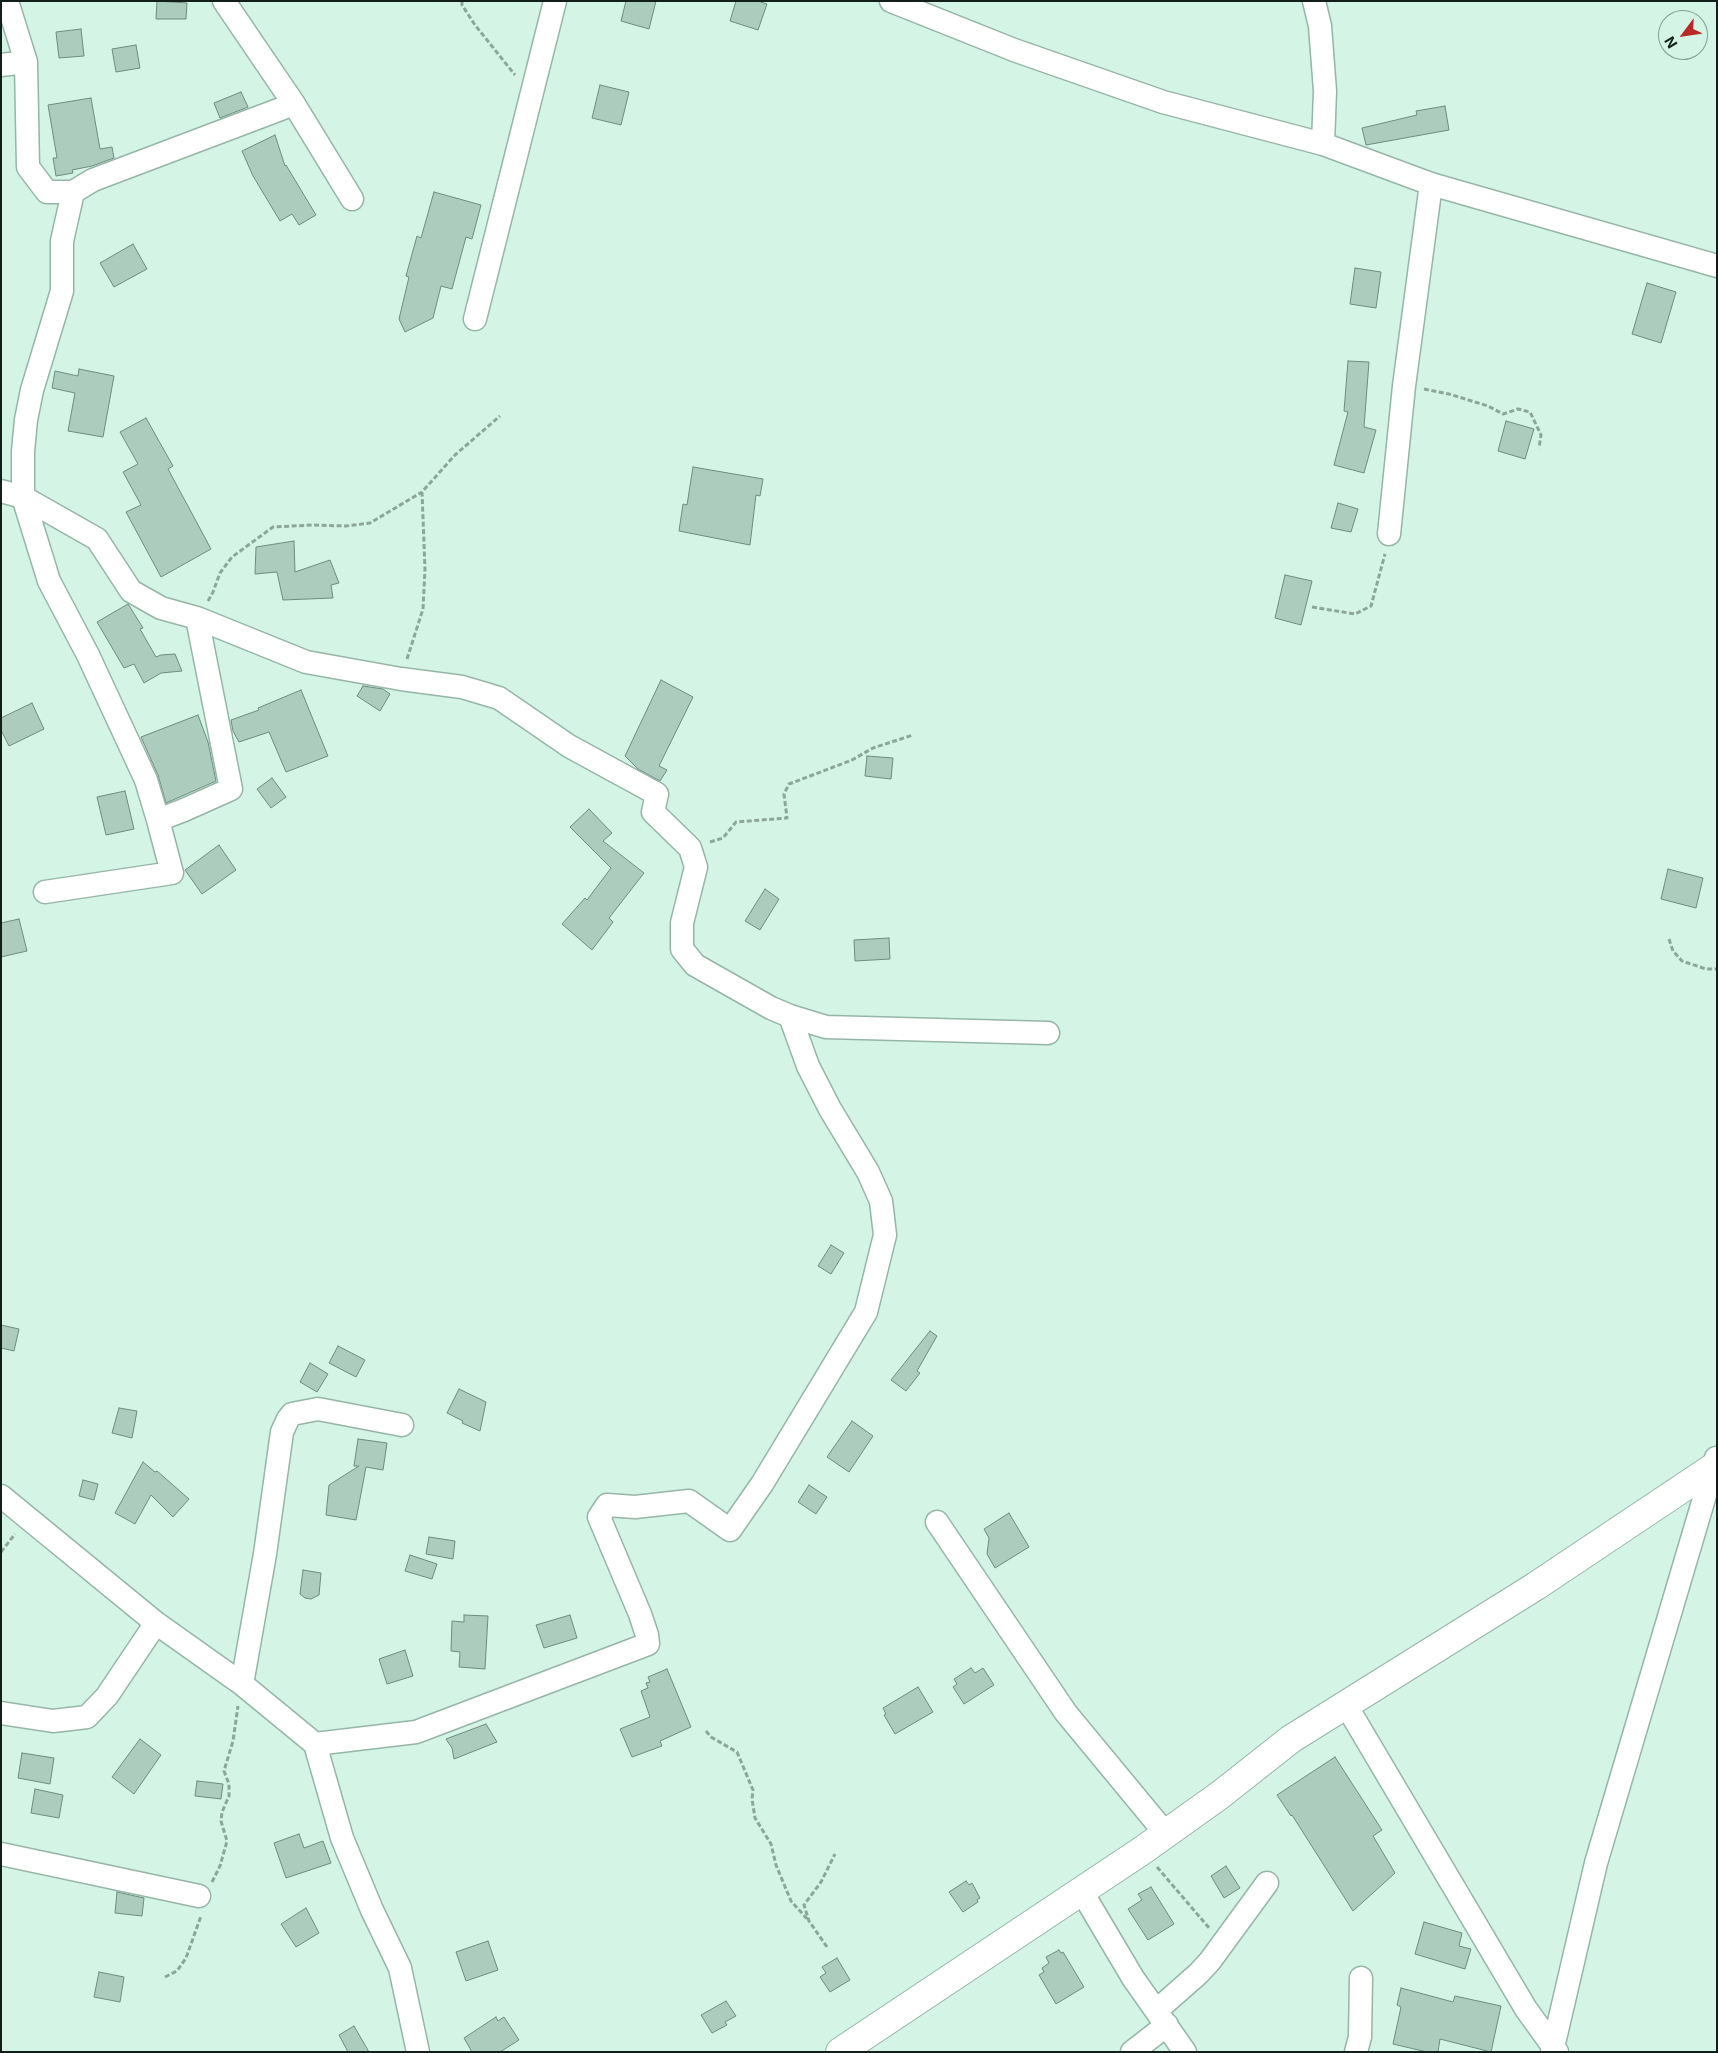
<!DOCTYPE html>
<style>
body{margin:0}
#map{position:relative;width:1718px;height:2053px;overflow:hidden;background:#d4f5e6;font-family:Inter,sans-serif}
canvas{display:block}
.frame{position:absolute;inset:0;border:2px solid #121e19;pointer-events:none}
.north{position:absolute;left:1658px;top:10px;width:50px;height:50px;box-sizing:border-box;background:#d4f5e6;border:1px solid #869f94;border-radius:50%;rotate:239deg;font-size:14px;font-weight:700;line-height:20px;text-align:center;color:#121e19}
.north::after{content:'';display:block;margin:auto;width:18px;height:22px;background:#b82827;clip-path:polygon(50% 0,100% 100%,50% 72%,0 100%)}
</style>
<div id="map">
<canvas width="1718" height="2053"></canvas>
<div class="frame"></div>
<div class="north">N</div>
</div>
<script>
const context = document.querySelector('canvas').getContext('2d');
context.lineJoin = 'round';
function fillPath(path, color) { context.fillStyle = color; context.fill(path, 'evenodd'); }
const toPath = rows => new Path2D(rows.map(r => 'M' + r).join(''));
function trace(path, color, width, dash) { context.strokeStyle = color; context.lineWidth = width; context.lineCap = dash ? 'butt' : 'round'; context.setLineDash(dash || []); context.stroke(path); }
const building = toPath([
 [157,1,187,3,186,19,156,19,157,1],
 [626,1,656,1,649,29,621,21,626,1],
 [736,1,758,1,767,4,758,30,730,21,736,1],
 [81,29,84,56,59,58,56,32,81,29],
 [136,45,140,68,116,72,112,49,136,45],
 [600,85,629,92,621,125,592,118,600,85],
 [241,92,248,107,220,118,214,103,241,92],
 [91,98,100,149,112,147,114,158,92,166,72,170,73,173,56,176,53,158,57,158,48,105,91,98],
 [1445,106,1449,130,1366,145,1362,128,1417,115,1416,111,1445,106],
 [275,135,285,166,286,165,316,215,299,225,292,214,280,221,253,176,242,151,275,135],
 [434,192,481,205,472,239,466,237,452,289,441,286,433,318,405,332,399,319,409,277,406,276,417,236,421,238,434,192],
 [133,244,147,269,114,287,100,263,133,244],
 [1355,268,1381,272,1376,308,1350,304,1355,268],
 [1647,283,1676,292,1661,343,1632,334,1647,283],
 [1348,361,1369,362,1364,427,1376,430,1364,473,1334,465,1348,412,1344,411,1348,361],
 [79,369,114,376,103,437,68,431,75,393,52,388,55,371,78,376,79,369],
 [146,418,173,466,168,469,211,549,161,577,126,512,141,505,123,472,138,464,120,432,146,418],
 [1506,421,1534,429,1525,459,1498,451,1506,421],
 [693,467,763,479,760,496,756,495,750,545,679,531,683,504,687,505,693,467],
 [1338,503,1358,509,1351,532,1331,528,1338,503],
 [294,541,295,572,330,560,339,583,331,585,333,598,283,600,277,572,255,574,256,547,294,541],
 [1285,575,1312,581,1301,625,1275,618,1285,575],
 [128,604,143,628,140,629,156,657,161,655,175,654,182,671,161,673,144,683,134,664,124,668,97,622,128,604],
 [661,680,693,697,659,766,667,770,660,781,638,769,625,756,661,680],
 [363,686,383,689,390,694,380,711,357,696,363,686],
 [301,690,328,756,286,772,269,732,239,742,233,731,231,720,259,710,258,708,301,690],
 [32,703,44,729,9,746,1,730,1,718,32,703],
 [198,715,208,742,216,781,166,803,158,775,141,737,198,715],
 [867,756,893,758,891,779,865,776,867,756],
 [272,778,286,797,271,808,257,789,272,778],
 [125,791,134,829,106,835,97,797,125,791],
 [589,809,612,833,603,841,644,873,609,918,613,922,592,950,562,924,585,898,587,900,611,868,570,827,589,809],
 [219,845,236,870,202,894,185,870,219,845],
 [1668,869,1703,878,1696,908,1661,899,1668,869],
 [765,889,779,899,760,930,745,921,765,889],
 [19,919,27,951,1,957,1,923,19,919],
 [889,938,890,959,855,961,854,940,889,938],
 [831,1245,844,1253,831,1274,818,1266,831,1245],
 [1,1325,19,1329,14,1351,1,1348,1,1325],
 [930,1331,937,1336,917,1371,920,1373,906,1391,891,1380,930,1331],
 [338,1346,365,1360,356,1377,329,1363,338,1346],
 [310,1363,328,1374,317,1392,300,1382,310,1363],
 [459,1389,486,1402,480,1431,462,1423,463,1421,447,1413,459,1389],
 [119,1408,137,1411,132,1438,112,1433,119,1408],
 [852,1421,873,1436,849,1472,827,1457,852,1421],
 [358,1439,387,1443,383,1470,366,1467,356,1520,326,1515,329,1485,359,1466,354,1466,358,1439],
 [143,1462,155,1472,157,1471,189,1499,173,1517,151,1495,135,1524,115,1513,143,1462],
 [83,1480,98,1484,94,1500,79,1496,83,1480],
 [809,1485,827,1497,816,1514,798,1502,809,1485],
 [1009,1513,1029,1547,995,1568,987,1554,989,1538,984,1529,1009,1513],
 [429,1537,455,1541,453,1559,426,1554,429,1537],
 [410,1555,437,1564,432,1579,405,1571,410,1555],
 [303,1570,321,1573,319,1595,311,1599,305,1598,300,1594,303,1570],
 [464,1615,488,1616,485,1669,459,1667,460,1652,451,1651,452,1621,464,1622,464,1615],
 [570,1615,577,1638,544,1648,536,1625,570,1615],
 [405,1650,413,1676,387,1684,379,1659,405,1650],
 [971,1668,975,1673,983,1668,994,1685,964,1704,953,1687,957,1684,954,1679,971,1668],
 [667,1669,691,1727,660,1741,662,1746,632,1757,620,1729,650,1717,641,1691,648,1688,646,1683,650,1682,648,1677,667,1669],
 [918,1687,933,1712,895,1734,884,1715,886,1714,883,1708,918,1687],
 [486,1724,497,1742,454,1759,452,1748,446,1739,486,1724],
 [140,1739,161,1755,134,1794,112,1777,140,1739],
 [22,1753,54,1758,50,1784,18,1778,22,1753],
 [1335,1757,1382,1830,1373,1836,1395,1873,1353,1911,1292,1815,1291,1816,1277,1795,1335,1757],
 [197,1781,223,1784,221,1799,195,1796,197,1781],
 [35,1789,63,1795,59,1818,31,1813,35,1789],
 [299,1834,304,1848,323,1841,331,1863,286,1878,274,1843,299,1834],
 [1226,1866,1240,1888,1224,1898,1211,1876,1226,1866],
 [966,1881,969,1885,972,1883,980,1898,977,1900,978,1902,963,1912,949,1892,966,1881],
 [1151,1887,1174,1924,1148,1940,1128,1909,1142,1900,1138,1894,1151,1887],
 [117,1892,144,1898,142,1916,115,1913,117,1892],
 [306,1908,319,1933,296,1947,281,1924,306,1908],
 [1424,1922,1462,1933,1459,1946,1471,1949,1465,1969,1415,1954,1424,1922],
 [488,1941,498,1970,466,1981,456,1952,488,1941],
 [1059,1950,1061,1953,1063,1952,1084,1987,1056,2004,1039,1975,1044,1972,1042,1968,1049,1963,1046,1957,1059,1950],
 [837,1958,850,1980,830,1992,820,1977,826,1973,822,1967,837,1958],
 [99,1972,124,1977,120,2002,94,1997,99,1972],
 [1401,1988,1453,2002,1455,1996,1501,2006,1491,2052,1440,2039,1438,2052,1427,2052,1393,2044,1401,2007,1397,2005,1401,1988],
 [726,2001,736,2016,725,2022,727,2025,712,2033,701,2015,726,2001],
 [496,2017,498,2021,504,2017,519,2040,500,2052,472,2052,464,2038,496,2017],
 [354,2026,369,2052,348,2052,339,2035,354,2026]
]);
fillPath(building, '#accdbe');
trace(building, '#6d8c7e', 1);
const minor = toPath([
 [7,1,26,62,28,167,47,192,73,192,62,241,62,291,32,390,26,420,23,451,23,497,49,581,88,655,146,780,158,820],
 [224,1,294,104,352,199],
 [891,1,1014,50,1163,102,1323,144,1431,184,1717,266],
 [1314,1,1320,26,1325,91,1323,144],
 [1,65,26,62],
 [73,192,93,180,294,104],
 [475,319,555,1],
 [1,491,23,497,97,539,131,591,161,608,197,618,306,662,401,679,462,687,499,698,569,746,657,794,653,812,690,848,696,867,682,923,682,949,695,965,771,1008,790,1016,826,1027,1048,1033],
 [1389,534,1404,386,1431,184],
 [45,892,172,873,158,820,184,810,231,789,197,618],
 [1,1496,156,1623,242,1684,315,1744,342,1838,372,1910,400,1968,418,2052],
 [937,1522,1066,1713,1166,1834],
 [242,1684,265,1554,282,1432,288,1419,292,1414,318,1409,402,1425],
 [1346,1705,1526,2009,1557,2052],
 [1,1713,53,1721,87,1717,107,1696,156,1623],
 [315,1744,416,1732,648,1644,647,1635,640,1614,599,1517,607,1505,635,1507,689,1501,730,1530,762,1484,866,1312,885,1235,881,1201,868,1172,830,1109,808,1066,790,1016],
 [1,1854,199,1896],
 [1082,1892,1133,1978,1185,2052],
 [1157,2010,1198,1974,1210,1961,1267,1883],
 [1132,2052,1167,2025],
 [1356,2052,1360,2037,1361,1978],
 [1552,2052,1596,1863,1716,1458]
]);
const tertiary = toPath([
 [840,2052,1143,1850,1220,1795,1291,1739,1536,1586,1717,1465]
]);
trace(minor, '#95b5a7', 25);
trace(tertiary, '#95b5a7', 30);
trace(toPath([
 [462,1,462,5,475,25,515,75],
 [1424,389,1449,394,1488,406,1503,414,1518,409,1530,412,1541,435,1539,448],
 [208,601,213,592,220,573,232,557,273,527,314,525,346,526,370,523,422,492],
 [1312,607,1355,614,1371,606,1385,554],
 [407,659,423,609,425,569,422,492,455,455,500,416],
 [710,842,723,838,736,822,787,818,784,794,789,784,852,760,873,748,913,735],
 [1669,939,1673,951,1682,961,1706,969,1717,969],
 [1,1552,15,1534],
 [706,1731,711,1737,737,1752,753,1790,752,1799,755,1818,771,1844,776,1865,791,1901,809,1921],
 [1157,1867,1210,1929],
 [212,1882,220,1866,227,1841,221,1821,222,1812,229,1796,229,1784,224,1771,233,1741,238,1706],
 [827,1947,809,1921,804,1905,821,1882,835,1854],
 [165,1977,177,1971,186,1958,201,1916]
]), '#8da69b', 3, [5, 2.5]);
trace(minor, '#fff', 22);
trace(tertiary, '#fff', 28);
</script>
